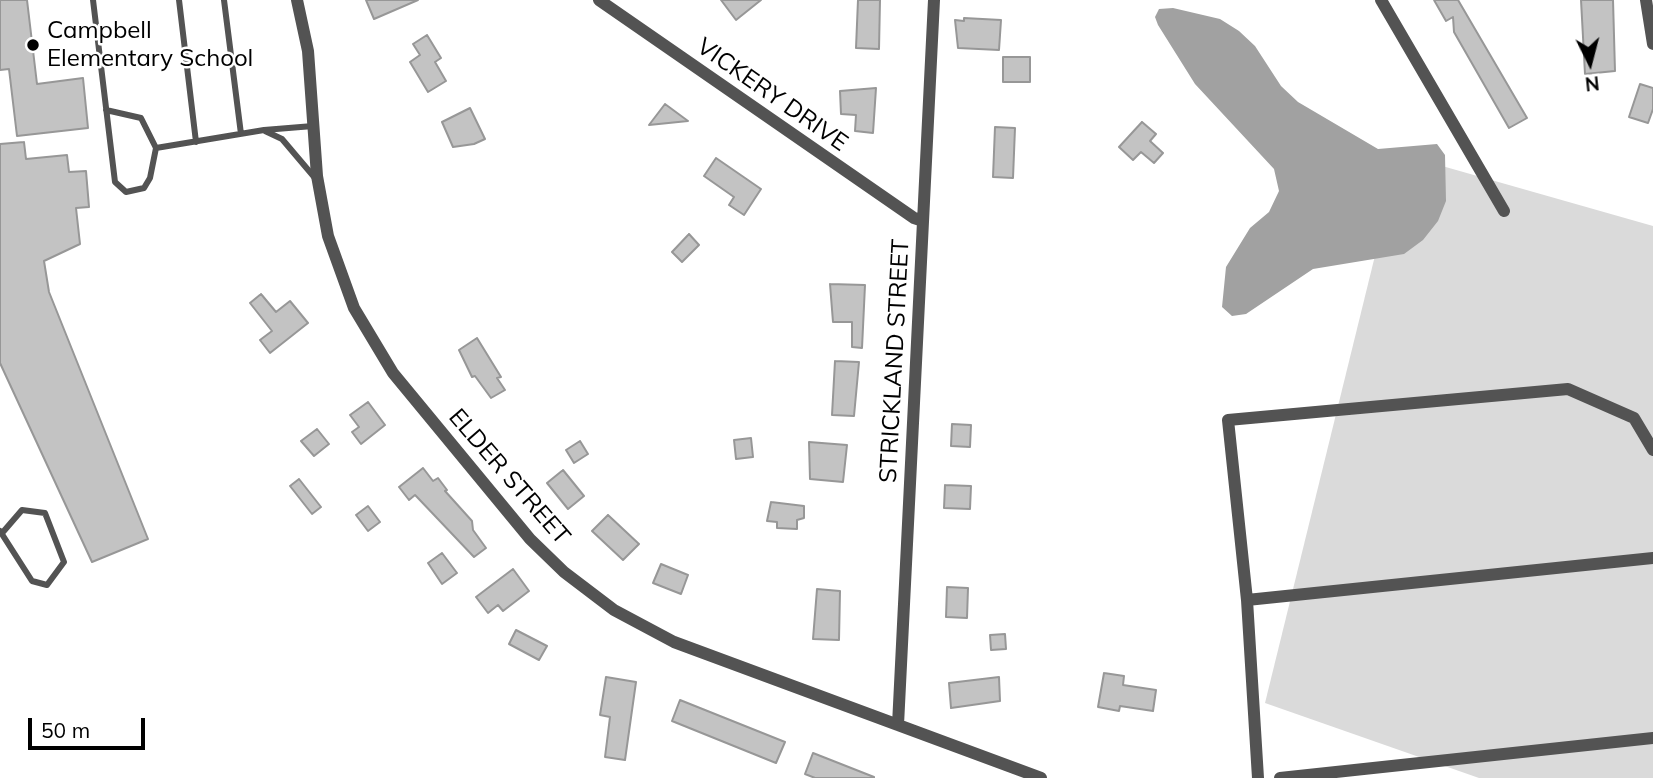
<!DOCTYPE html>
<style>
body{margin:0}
#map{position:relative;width:1653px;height:778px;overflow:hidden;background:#fff;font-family:Mulish,sans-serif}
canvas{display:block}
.north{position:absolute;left:1555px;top:28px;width:70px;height:70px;-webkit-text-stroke:5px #fff;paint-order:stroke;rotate:174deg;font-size:19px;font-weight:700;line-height:28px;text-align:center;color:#000}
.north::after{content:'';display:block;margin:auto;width:24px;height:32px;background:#000;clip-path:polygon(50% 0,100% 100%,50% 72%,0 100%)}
.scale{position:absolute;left:28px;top:718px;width:117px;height:32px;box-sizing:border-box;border:4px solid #000;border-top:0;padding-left:9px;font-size:21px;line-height:24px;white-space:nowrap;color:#000;-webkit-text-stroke:5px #fff;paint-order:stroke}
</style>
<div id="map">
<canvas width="1653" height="778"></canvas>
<div class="north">N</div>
<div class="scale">50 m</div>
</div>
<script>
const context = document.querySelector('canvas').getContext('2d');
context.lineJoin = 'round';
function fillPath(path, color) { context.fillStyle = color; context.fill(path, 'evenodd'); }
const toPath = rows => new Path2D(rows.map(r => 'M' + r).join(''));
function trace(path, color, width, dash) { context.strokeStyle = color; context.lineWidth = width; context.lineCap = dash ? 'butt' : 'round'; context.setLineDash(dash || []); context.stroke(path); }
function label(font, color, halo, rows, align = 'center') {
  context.font = font + ' Mulish,sans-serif'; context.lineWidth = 5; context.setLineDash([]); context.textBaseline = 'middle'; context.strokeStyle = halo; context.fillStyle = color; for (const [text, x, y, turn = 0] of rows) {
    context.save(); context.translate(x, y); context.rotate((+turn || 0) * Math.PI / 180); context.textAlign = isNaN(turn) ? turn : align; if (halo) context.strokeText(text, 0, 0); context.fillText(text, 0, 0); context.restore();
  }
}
fillPath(toPath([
 [1400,154,1653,226,1653,778,1479,778,1265,703]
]), '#dadada');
fillPath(toPath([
 [1173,8,1220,19,1239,31,1255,46,1281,86,1298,102,1378,149,1437,144,1445,155,1446,201,1438,221,1423,240,1404,254,1313,269,1246,314,1232,316,1222,307,1226,267,1250,228,1269,212,1279,191,1274,169,1195,84,1158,25,1155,17,1159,9]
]), '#a1a1a1');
const building = toPath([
 [0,0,27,0,37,84,83,78,88,128,17,136,9,69,0,70,0,0],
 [366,0,418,0,374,19,366,0],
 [721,0,761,0,736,20,721,0],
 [858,0,880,0,879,49,856,48,858,0],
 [1434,0,1458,0,1527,118,1509,128,1454,32,1453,17,1446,21,1434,0],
 [1581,0,1613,0,1615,71,1585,74,1581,0],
 [964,18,1001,20,999,50,958,48,955,20,964,21,964,18],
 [427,35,441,58,435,62,446,81,428,92,410,62,420,55,413,44,427,35],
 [1003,57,1030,57,1030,82,1003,82,1003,57],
 [1640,84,1653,88,1653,109,1648,123,1629,117,1640,84],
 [876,88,873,133,855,131,856,115,841,114,840,91,876,88],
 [665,104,688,121,649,125,665,104],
 [470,108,485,139,474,144,453,147,442,122,470,108],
 [1142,122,1156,134,1150,141,1163,153,1154,163,1141,152,1133,160,1119,147,1142,122],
 [995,127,1015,128,1013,178,993,177,995,127],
 [24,142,26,159,67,155,69,172,86,171,89,207,76,208,80,244,44,261,49,292,148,539,92,562,0,363,0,144,24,142],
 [716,158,761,189,744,215,729,205,734,197,704,176,716,158],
 [689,234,699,245,682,262,672,252,689,234],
 [830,284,865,285,862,348,852,347,852,322,833,322,830,284],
 [261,294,276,312,290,301,308,323,270,353,260,340,272,331,250,303,261,294],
 [477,338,501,377,497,378,505,390,491,398,475,376,472,377,459,350,477,338],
 [835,361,859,362,854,416,832,415,835,361],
 [368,402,385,425,361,444,352,432,359,427,350,415,368,402],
 [952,424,971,425,970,447,951,446,952,424],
 [317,429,329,444,314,456,301,441,317,429],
 [751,438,753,457,736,459,734,440,751,438],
 [580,441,588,454,574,463,566,450,580,441],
 [809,442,847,445,843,482,810,479,809,442],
 [423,468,433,481,438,478,447,490,445,491,472,521,473,530,486,548,474,557,417,497,415,495,409,500,399,487,423,468],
 [563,470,584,496,568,509,547,483,563,470],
 [299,479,321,507,312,514,290,486,299,479],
 [945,485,971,486,970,509,944,508,945,485],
 [771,502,804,506,804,518,797,520,797,529,777,528,777,522,767,521,771,502],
 [368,506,380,522,368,531,356,515,368,506],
 [608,515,639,544,623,560,592,531,608,515],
 [442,553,457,573,442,584,428,563,442,553],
 [661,564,688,575,681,594,653,583,661,564],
 [513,569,529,591,503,611,498,605,488,613,476,597,513,569],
 [947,587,968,588,967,618,946,617,947,587],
 [817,589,840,591,839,640,813,639,817,589],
 [516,630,547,646,539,660,509,644,516,630],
 [1005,634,1006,649,991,650,990,635,1005,634],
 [1104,673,1124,676,1123,685,1156,690,1153,711,1120,706,1119,711,1098,707,1104,673],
 [606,677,636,682,625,760,605,757,610,717,600,715,606,677],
 [999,677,1000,701,951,708,949,683,999,677],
 [680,700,785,742,776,763,672,721,680,700],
 [813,753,874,777,874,778,815,778,805,774,813,753]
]);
fillPath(building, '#c3c3c3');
trace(building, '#979797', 2);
trace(toPath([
 [93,0,115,182,126,192,144,188,150,178,156,148,264,130,313,126],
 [179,0,196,142],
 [224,0,241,134],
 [106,110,141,118,156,148],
 [265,131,282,139,315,178],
 [0,531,32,581,47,585,64,562,45,513,22,510,3,532]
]), '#535353', 6);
trace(toPath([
 [297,0,308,51,317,176,328,236,354,308,393,373,530,539,564,572,614,610,674,642,1041,778],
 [599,0,914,218,923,221],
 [1381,0,1504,211],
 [1646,0,1653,44],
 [1247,600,1228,420,1568,389,1634,418,1653,450],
 [898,725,934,0],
 [1258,778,1247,600,1653,558],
 [1280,778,1653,738]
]), '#535353', 12);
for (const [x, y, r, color] of [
 [33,45,7,"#000"]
]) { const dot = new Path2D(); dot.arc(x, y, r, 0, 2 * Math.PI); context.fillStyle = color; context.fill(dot); trace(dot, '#fff', 2.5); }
label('24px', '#000', '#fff', [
 ["Campbell",47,31],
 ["Elementary School",47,59]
], 'left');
label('24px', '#000', '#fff', [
 ["VICKERY DRIVE",772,95,35],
 ["STRICKLAND STREET",895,361,-87],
 ["ELDER STREET",509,477,49]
]);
</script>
